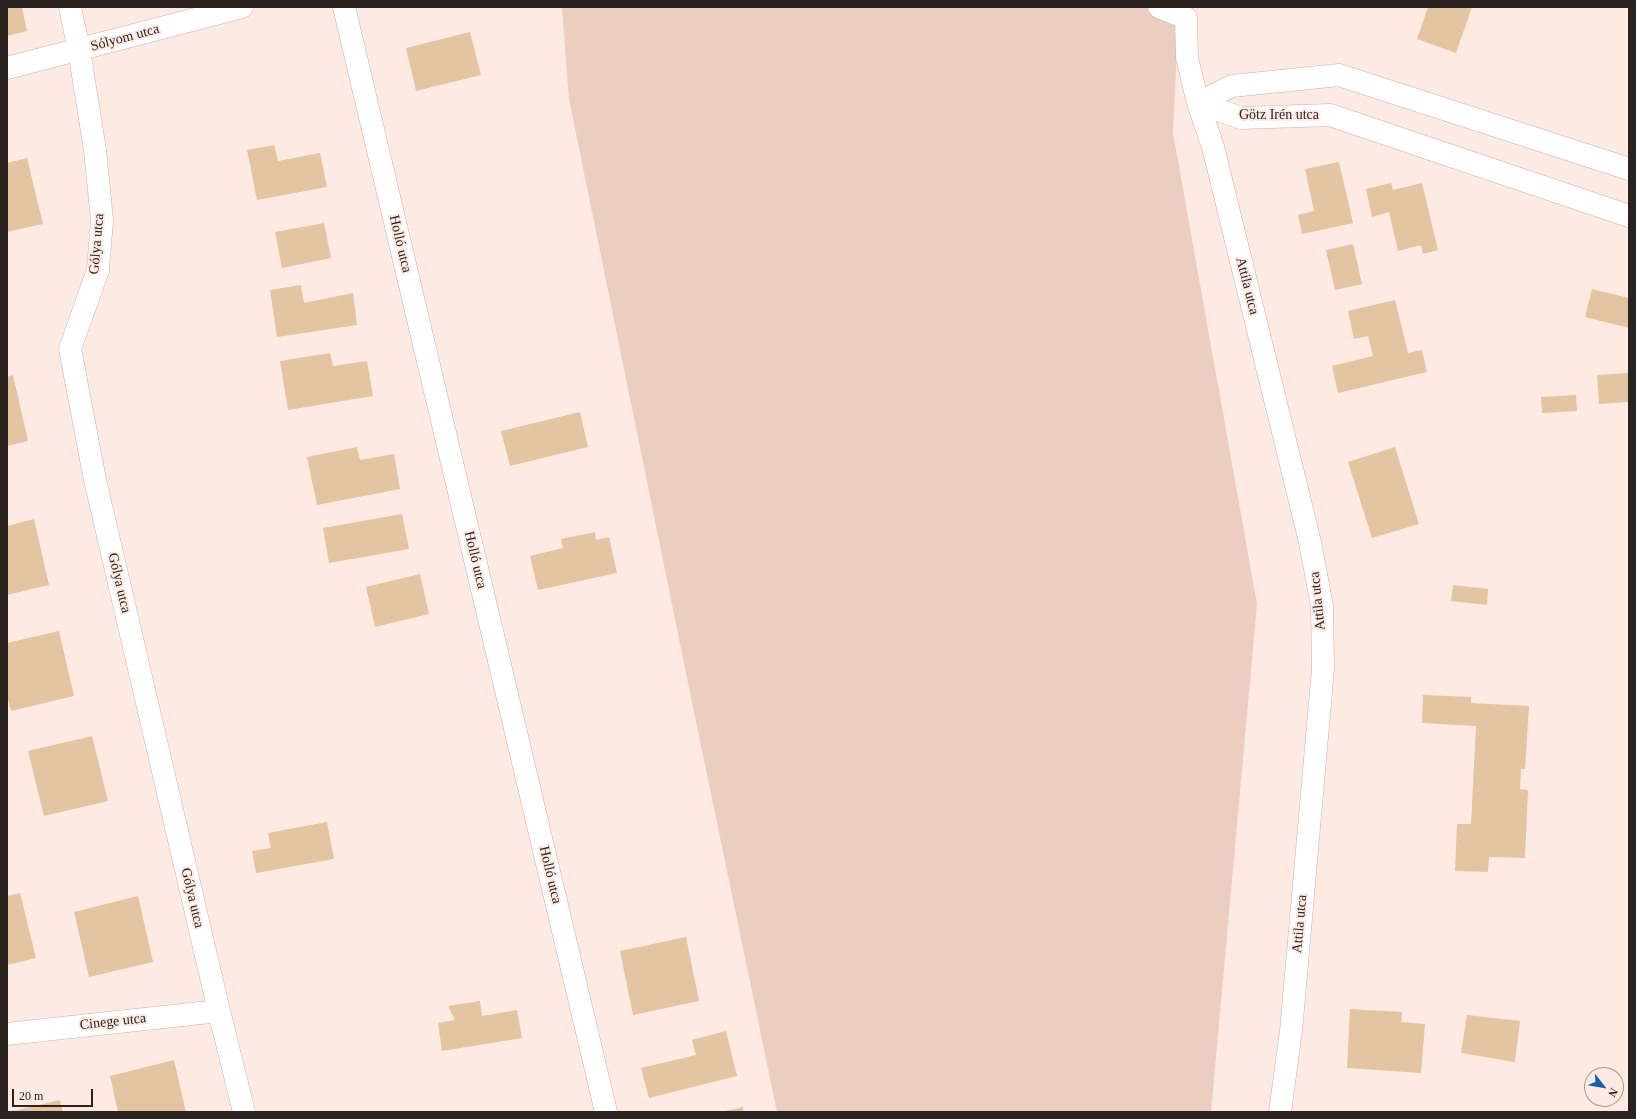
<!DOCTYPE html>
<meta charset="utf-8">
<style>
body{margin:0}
#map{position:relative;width:1636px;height:1119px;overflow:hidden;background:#fdeae2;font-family:Georgia,serif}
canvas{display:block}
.frame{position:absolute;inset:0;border:8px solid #2b231f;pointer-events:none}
.north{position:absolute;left:1584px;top:1067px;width:40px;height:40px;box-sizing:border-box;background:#fdeae2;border:1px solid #a99a94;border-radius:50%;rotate:121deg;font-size:11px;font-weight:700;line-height:16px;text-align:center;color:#2b231f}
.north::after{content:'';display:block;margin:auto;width:14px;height:18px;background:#1061af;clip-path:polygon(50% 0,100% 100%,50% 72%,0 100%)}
.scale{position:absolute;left:12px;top:1089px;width:81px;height:18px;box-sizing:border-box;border:2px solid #2b231f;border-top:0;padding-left:5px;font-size:12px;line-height:14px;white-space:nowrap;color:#2b231f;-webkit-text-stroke:3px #fdeae2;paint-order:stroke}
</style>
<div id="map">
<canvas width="1636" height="1119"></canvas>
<div class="frame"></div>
<div class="north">N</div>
<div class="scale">20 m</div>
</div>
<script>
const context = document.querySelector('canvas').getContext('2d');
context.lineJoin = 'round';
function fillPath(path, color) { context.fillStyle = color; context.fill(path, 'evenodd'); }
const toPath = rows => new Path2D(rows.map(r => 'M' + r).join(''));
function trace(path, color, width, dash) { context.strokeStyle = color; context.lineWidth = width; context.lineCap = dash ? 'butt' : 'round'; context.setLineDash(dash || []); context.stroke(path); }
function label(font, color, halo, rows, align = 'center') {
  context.font = font + ' Georgia,serif'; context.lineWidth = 4; context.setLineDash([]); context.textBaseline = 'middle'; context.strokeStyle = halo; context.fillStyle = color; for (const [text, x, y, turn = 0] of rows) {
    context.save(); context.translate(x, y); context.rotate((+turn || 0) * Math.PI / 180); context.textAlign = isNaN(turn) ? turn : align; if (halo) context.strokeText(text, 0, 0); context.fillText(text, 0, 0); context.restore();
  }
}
fillPath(toPath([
 [562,7,1179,7,1173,133,1257,604,1211,1112,777,1112,687,678,569,99]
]), '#ebcec0');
fillPath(toPath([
 [7,7,22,7,27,31,7,36],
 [1428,7,1472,7,1456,53,1417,39],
 [470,32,481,75,416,91,406,48],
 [274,145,278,161,320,153,327,187,257,200,247,150],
 [27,158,43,224,7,232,7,163],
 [1339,162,1353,223,1302,234,1298,215,1314,211,1305,169],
 [1391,183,1393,190,1422,183,1438,250,1423,254,1421,245,1398,251,1389,212,1372,217,1366,189],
 [324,223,331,258,282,268,275,232],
 [1353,244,1362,284,1335,290,1326,250],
 [301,285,304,303,353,293,357,325,277,337,270,290],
 [1592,289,1629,298,1629,328,1585,317],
 [1395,300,1408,353,1422,350,1427,372,1338,393,1332,366,1373,356,1368,336,1354,339,1348,311],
 [330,353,333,366,367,361,373,396,288,410,280,361],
 [1629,373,1629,402,1599,404,1597,375],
 [13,375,28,441,7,446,7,377],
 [1576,395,1577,411,1542,413,1541,397],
 [580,412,588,447,510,466,501,431],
 [357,447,360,460,394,454,400,489,317,505,307,457],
 [1395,447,1419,524,1372,538,1348,462],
 [402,514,409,549,329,563,323,528],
 [34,519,49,585,7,595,7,526],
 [595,532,596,540,609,537,617,573,538,590,530,556,563,548,561,539],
 [420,574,429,614,375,627,366,587],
 [1453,585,1488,589,1487,605,1451,601],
 [59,631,74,696,11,711,7,696,7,643],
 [1423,695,1471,697,1471,703,1529,706,1525,769,1521,769,1520,789,1528,790,1525,858,1489,857,1488,872,1455,871,1457,824,1471,824,1476,726,1422,723],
 [92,736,108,801,44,816,28,751],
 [327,822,334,859,256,873,252,851,271,848,268,833],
 [20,893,36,958,7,965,7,896],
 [138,896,153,962,89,977,74,912],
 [686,937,699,1001,633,1015,620,951],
 [480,1001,482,1016,517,1010,522,1038,442,1051,438,1023,455,1020,448,1006],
 [1350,1009,1402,1012,1401,1022,1425,1024,1421,1073,1347,1068],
 [1467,1015,1520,1021,1515,1062,1461,1053],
 [726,1031,737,1076,649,1098,641,1068,696,1055,692,1040],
 [174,1060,186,1112,118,1112,110,1076],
 [60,1100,63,1112,13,1112,13,1111],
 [743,1107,744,1112,725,1112,725,1111]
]), '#e4c5a1');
const minor = toPath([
 [70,7,79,50,95,150,102,220,98,270,70,349,95,480,219,1011,244,1112],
 [344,7,606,1112],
 [1159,7,1186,18,1187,58,1198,103,1213,147,1310,542,1322,606,1323,669,1291,1031,1280,1112],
 [7,68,242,7],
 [1198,103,1232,86,1339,75,1629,169],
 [1198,103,1241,118,1330,115,1629,216],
 [7,1034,219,1011]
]);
trace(minor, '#c9b2a9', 23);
trace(minor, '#fff', 22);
label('14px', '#2b231f', '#fdeae2', [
 ["Sólyom utca",125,38,-15],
 ["Götz Irén utca",1279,115],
 ["Gólya utca",97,244,-85],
 ["Holló utca",400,244,77],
 ["Attila utca",1247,286,76],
 ["Holló utca",475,560,77],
 ["Gólya utca",119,583,77],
 ["Attila utca",1318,601,-96],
 ["Holló utca",550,875,77],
 ["Gólya utca",192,898,77],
 ["Attila utca",1300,924,-85],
 ["Cinege utca",113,1022,-6]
]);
</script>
